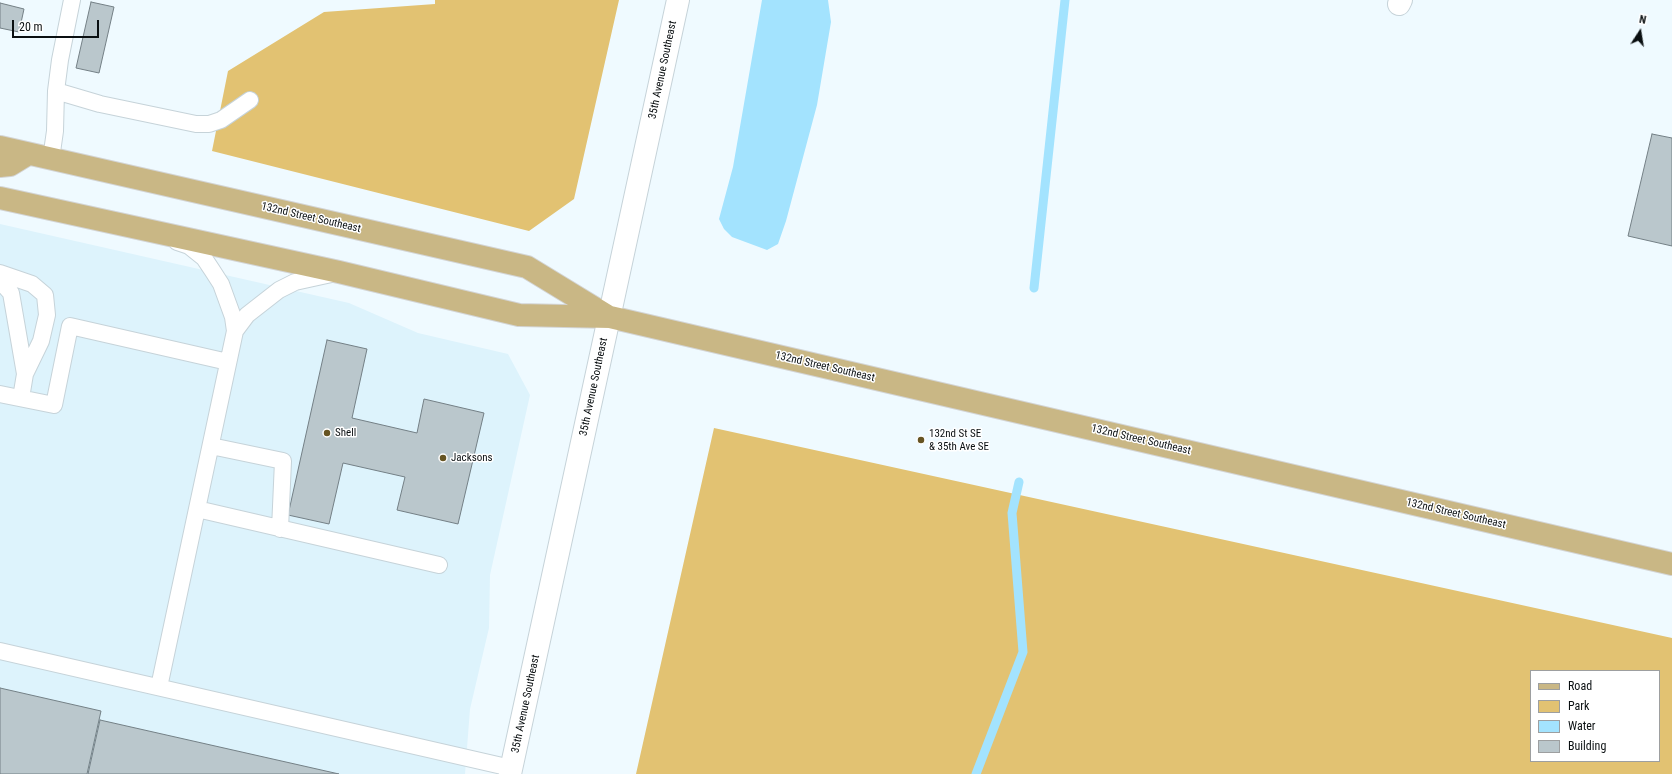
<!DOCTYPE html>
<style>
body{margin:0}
#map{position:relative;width:1672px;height:774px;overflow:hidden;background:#effaff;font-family:"Roboto Condensed",sans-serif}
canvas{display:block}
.legend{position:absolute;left:1530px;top:670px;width:130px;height:92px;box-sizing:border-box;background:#fff;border:1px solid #9d9fa0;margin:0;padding:5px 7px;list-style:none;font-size:12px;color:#0a0f11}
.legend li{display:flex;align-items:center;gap:8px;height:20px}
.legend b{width:20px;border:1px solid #9d9fa0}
.north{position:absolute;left:1620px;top:12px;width:40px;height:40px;-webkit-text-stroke:3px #fff;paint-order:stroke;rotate:12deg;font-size:11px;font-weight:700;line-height:16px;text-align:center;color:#0a0f11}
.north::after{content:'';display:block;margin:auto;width:14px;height:18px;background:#0a0f11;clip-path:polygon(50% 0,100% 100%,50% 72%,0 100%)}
.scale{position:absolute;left:12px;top:20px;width:87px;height:18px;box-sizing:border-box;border:2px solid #0a0f11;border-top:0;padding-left:5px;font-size:12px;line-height:14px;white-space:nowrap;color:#0a0f11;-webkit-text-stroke:3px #fff;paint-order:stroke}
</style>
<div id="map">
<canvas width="1672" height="774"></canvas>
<ul class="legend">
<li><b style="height:5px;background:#c9b785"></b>Road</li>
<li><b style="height:11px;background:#e2c272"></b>Park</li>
<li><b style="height:11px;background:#a3e3fe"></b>Water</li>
<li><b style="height:11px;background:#bac7cc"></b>Building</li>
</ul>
<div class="north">N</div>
<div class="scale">20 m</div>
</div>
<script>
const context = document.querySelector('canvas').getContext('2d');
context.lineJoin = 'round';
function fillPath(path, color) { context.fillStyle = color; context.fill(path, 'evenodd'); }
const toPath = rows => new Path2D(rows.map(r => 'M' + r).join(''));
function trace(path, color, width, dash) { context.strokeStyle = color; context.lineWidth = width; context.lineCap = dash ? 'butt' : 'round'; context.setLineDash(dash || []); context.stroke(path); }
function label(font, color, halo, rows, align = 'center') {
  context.font = font + ' "Roboto Condensed",sans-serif'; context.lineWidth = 3; context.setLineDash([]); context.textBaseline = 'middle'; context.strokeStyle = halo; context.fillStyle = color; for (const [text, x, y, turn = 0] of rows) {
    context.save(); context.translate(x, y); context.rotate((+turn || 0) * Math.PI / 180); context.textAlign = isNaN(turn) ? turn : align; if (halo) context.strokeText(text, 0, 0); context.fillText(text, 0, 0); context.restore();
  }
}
fillPath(toPath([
 [0,224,349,303,418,333,508,354,530,395,490,575,489,628,470,709,465,774,0,774]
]), '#ddf3fc');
fillPath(toPath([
 [435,0,619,0,574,199,529,231,212,151,228,71,324,12,435,4],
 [714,428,1672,638,1672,774,636,774],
 [1531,671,1659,671,1659,761,1531,761]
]), '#e2c272');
fillPath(toPath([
 [762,0,828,0,831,22,817,105,786,221,778,244,767,250,732,237,724,229,719,219,733,167]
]), '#a3e3fe');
trace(toPath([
 [1034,288,1065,0],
 [976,774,1023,652,1012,513,1019,482]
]), '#a3e3fe', 9);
const building = toPath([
 [91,2,114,7,99,73,76,68,91,2],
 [0,3,24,9,19,32,0,28,0,3],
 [1652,134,1672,138,1672,246,1628,236,1652,134],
 [327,340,367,349,352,418,417,433,424,399,484,413,458,524,397,510,405,477,343,463,329,524,288,515,327,340],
 [0,688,101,711,87,774,0,774,0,688],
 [100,720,339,774,88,774,100,720]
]);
fillPath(building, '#bac7cc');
trace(building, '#748086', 1);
const service = toPath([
 [56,91,100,104,196,124,209,124,221,120,250,100],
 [51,159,55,131,56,91,60,60,72,0],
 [0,273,32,284,45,295,47,315,41,341,25,374],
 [0,281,11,293,25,374,21,398],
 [235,331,247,315,279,290,295,282,336,273],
 [0,394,54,405,70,326,228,362],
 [211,446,283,461,280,529],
 [197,509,439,565],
 [0,651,511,768],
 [159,687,235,331,233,317,221,284,212,270,204,258,189,246,177,242]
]);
const minor = toPath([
 [1399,4,1401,0]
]);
const tertiary = toPath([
 [510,774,678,0]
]);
const primary = toPath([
 [0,147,527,267,609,317],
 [0,166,10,165,28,154],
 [0,198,339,272,519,315,610,317,1672,564]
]);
trace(service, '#c6d3d9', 18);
trace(minor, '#c6d3d9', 24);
trace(tertiary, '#c6d3d9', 24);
trace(primary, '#d3d4d4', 24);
trace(service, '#fff', 16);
trace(minor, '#fff', 22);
trace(tertiary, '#fff', 22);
trace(primary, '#c9b785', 22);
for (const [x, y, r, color] of [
 [327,433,4,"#665422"],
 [921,440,4,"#665422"],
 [443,458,4,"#665422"]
]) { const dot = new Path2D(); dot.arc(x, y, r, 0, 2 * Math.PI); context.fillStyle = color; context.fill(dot); trace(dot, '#fff', 1.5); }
label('11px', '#0a0f11', '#fff', [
 ["35th Avenue Southeast",663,70,-78],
 ["132nd Street Southeast",311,218,13],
 ["132nd Street Southeast",825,367,13],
 ["35th Avenue Southeast",594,387,-78],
 ["132nd Street Southeast",1141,440,13],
 ["132nd Street Southeast",1456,514,13],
 ["35th Avenue Southeast",526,704,-78]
]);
label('11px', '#0a0f11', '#fff', [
 ["Shell",335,433],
 ["132nd St SE",929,434],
 ["& 35th Ave SE",929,447],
 ["Jacksons",451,458]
], 'left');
</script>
